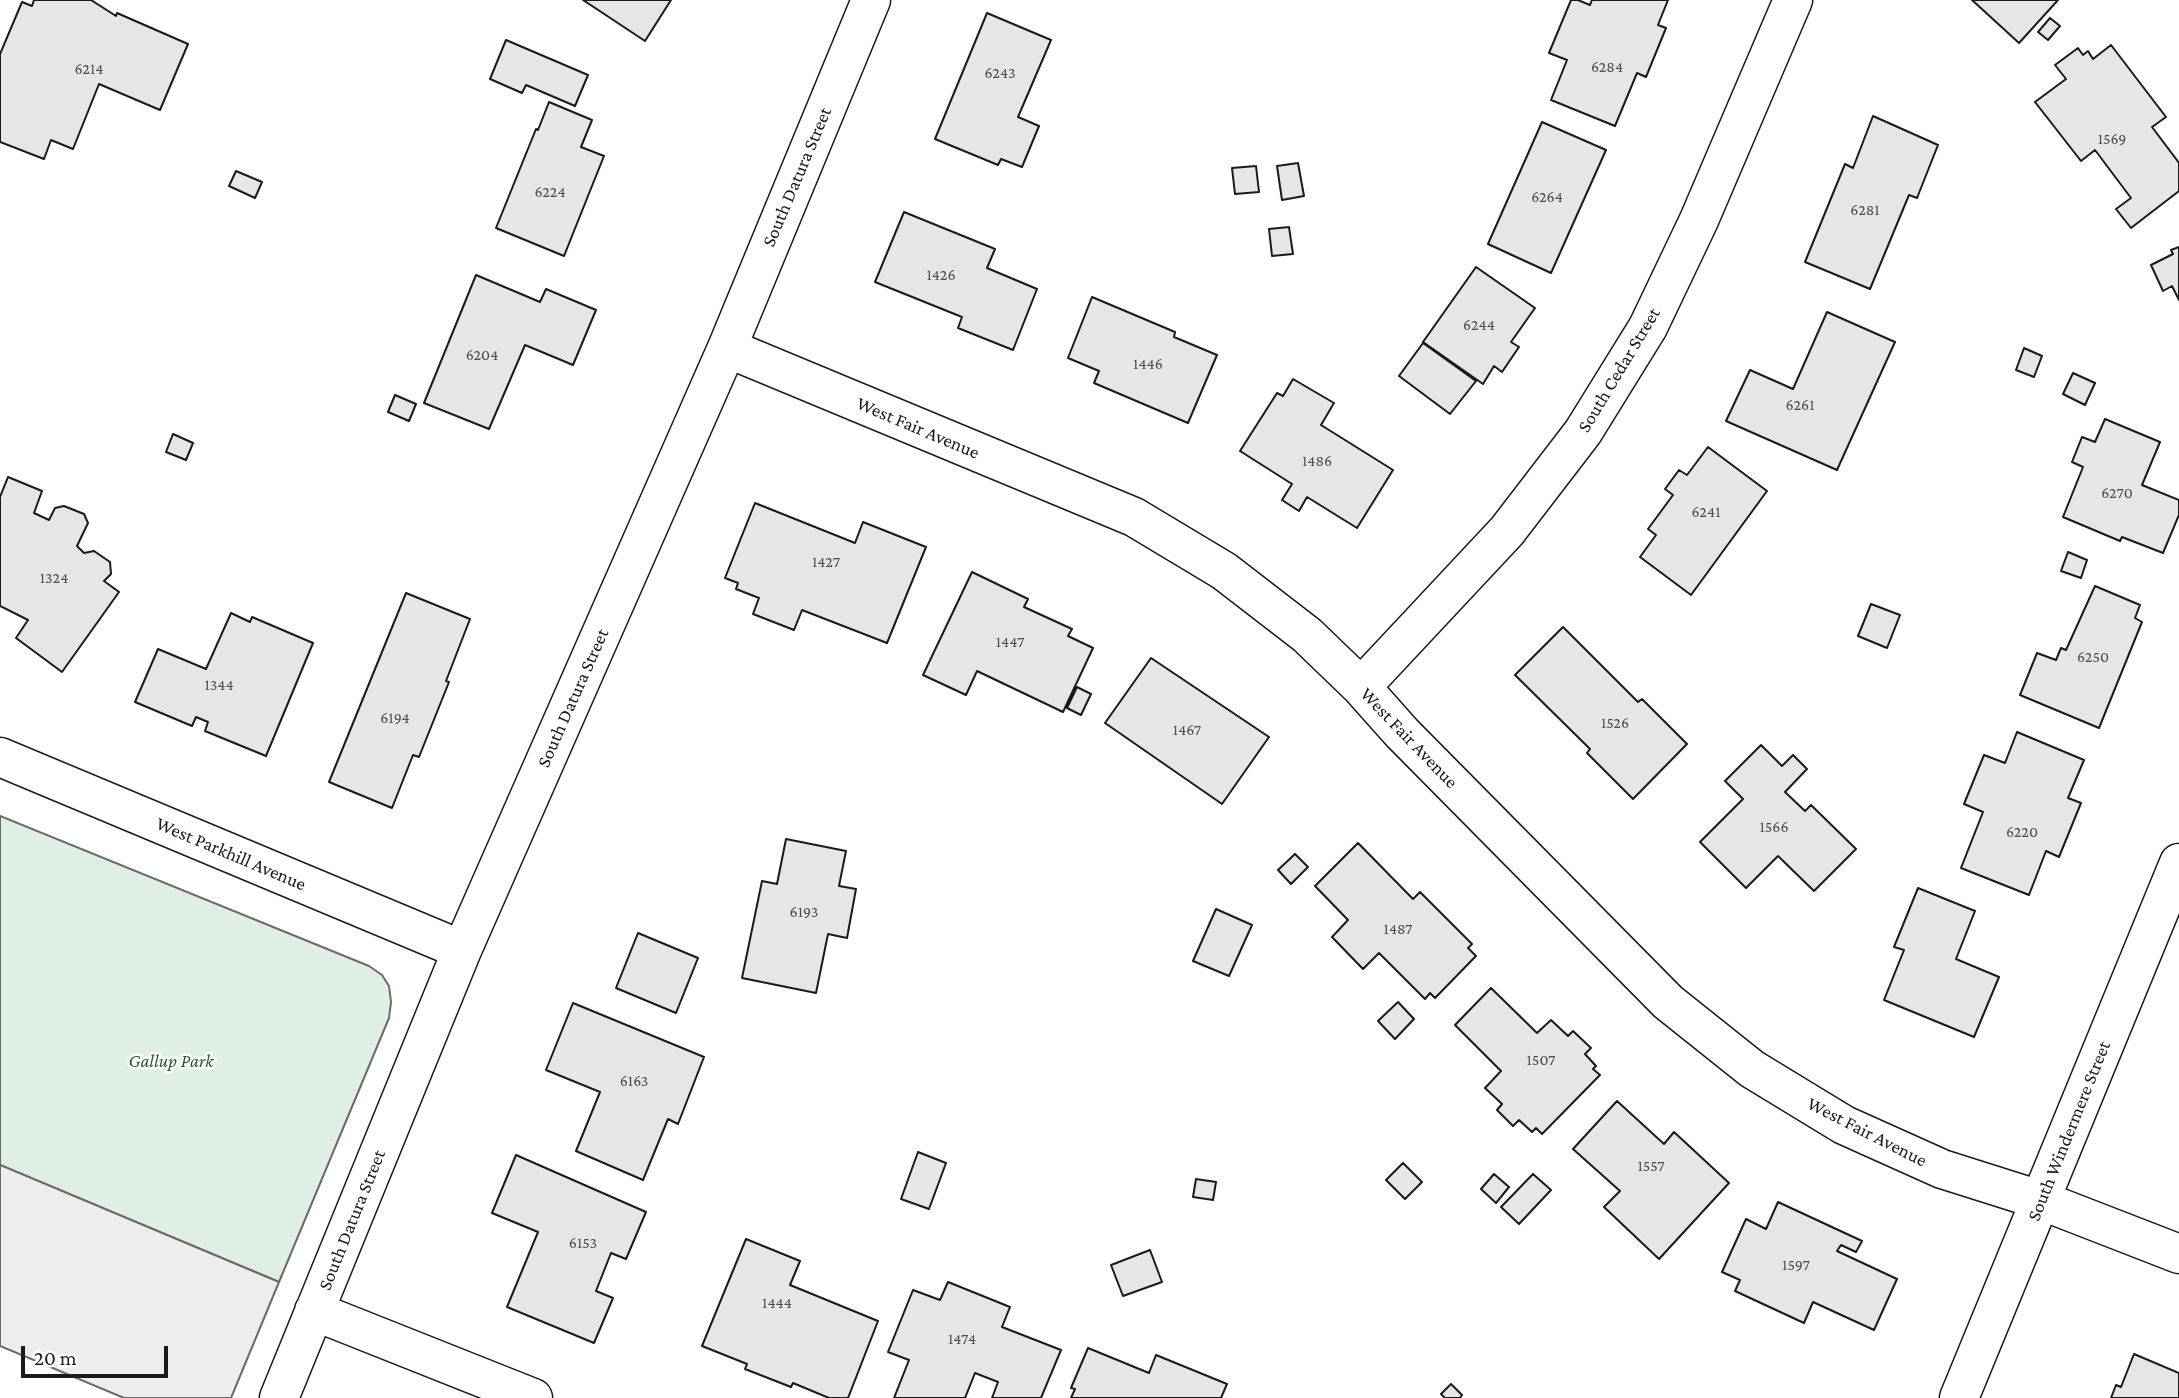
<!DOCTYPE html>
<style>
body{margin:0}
#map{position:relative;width:2179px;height:1398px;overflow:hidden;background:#fff;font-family:"Crimson Pro",serif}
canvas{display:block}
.scale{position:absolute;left:21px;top:1346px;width:147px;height:32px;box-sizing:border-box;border:4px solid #1a1a1a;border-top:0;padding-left:9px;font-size:21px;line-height:24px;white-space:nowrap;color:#1a1a1a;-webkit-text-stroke:5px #fff;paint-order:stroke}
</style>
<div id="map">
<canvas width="2179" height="1398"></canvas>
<div class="scale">20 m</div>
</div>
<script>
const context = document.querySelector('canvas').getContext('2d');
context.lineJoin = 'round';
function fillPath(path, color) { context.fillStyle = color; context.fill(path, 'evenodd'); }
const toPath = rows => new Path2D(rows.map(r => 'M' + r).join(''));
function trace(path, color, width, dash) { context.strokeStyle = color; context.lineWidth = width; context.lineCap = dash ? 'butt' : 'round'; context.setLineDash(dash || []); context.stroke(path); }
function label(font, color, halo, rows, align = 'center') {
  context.font = font + ' "Crimson Pro",serif'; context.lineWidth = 5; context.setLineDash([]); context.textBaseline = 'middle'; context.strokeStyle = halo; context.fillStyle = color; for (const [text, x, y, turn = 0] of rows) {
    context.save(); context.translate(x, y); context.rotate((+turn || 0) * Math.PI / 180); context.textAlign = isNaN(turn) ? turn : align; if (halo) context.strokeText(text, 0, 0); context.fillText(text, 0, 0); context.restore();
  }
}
const green = toPath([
 [0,816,369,966,382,975,389,986,391,1002,389,1018,279,1282,0,1165,0,816]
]);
fillPath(green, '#e0efe3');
trace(green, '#6a6a6a', 2);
const parking = toPath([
 [0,1165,279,1282,231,1398,124,1398,0,1346,0,1165]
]);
fillPath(parking, '#ededed');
trace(parking, '#6a6a6a', 2);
const building = toPath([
 [34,0,91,0,116,16,117,13,188,44,160,110,99,84,73,149,51,140,44,159,0,142,0,54,22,2,32,6,34,0],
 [583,0,671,0,645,41,583,0],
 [1571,0,1578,0,1590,5,1592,0,1668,0,1658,25,1666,28,1646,77,1637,73,1615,126,1551,100,1567,60,1549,53,1571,0],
 [1972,0,2058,0,2019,43,1972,0],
 [987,13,1051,40,1018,117,1039,126,1022,167,1001,159,998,165,935,139,987,13],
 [2050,18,2060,26,2048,40,2038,32,2050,18],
 [506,40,588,75,575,106,526,85,522,93,490,79,506,40],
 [2111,45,2166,117,2152,127,2179,163,2179,191,2131,228,2116,209,2131,198,2095,150,2081,161,2035,102,2066,79,2055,65,2078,48,2083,55,2088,51,2093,59,2111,45],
 [549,102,592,120,581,147,604,156,564,256,496,228,536,129,538,130,549,102],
 [1873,116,1938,145,1917,198,1909,195,1870,289,1805,262,1845,164,1853,168,1873,116],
 [1542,122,1606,150,1551,273,1488,244,1542,122],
 [1298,163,1304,196,1282,200,1277,166,1298,163],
 [1256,166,1259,192,1235,194,1232,168,1256,166],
 [236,171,262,182,255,198,229,186,236,171],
 [904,212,995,249,987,268,1037,289,1013,350,958,328,962,317,875,282,904,212],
 [1289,227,1293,254,1272,256,1269,229,1289,227],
 [2179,247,2179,300,2172,286,2163,291,2151,265,2173,254,2171,250,2179,247],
 [1476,267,1535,308,1511,342,1519,347,1502,372,1494,366,1483,384,1423,342,1476,267],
 [476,275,540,302,546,289,596,310,573,365,525,345,489,429,424,403,476,275],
 [1092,297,1175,332,1174,337,1217,355,1188,423,1094,383,1099,371,1068,358,1092,297],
 [1827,312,1895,342,1837,470,1726,421,1750,370,1793,389,1827,312],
 [1423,343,1476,381,1450,414,1399,376,1423,343],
 [2024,348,2042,356,2034,377,2016,370,2024,348],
 [2073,373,2095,383,2085,405,2063,394,2073,373],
 [1293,379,1334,403,1321,425,1393,470,1357,528,1307,497,1299,511,1282,500,1292,484,1240,451,1277,393,1283,396,1293,379],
 [395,395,416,404,409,421,388,412,395,395],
 [2105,419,2160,442,2142,485,2179,500,2179,515,2163,553,2122,537,2120,541,2063,517,2083,467,2072,462,2082,437,2095,442,2105,419],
 [173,434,193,443,186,460,166,452,173,434],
 [1708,447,1767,491,1691,595,1640,557,1656,535,1648,529,1673,495,1665,489,1679,470,1687,475,1708,447],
 [8,477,42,491,34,513,49,520,55,508,64,506,84,514,88,523,77,546,84,553,94,551,110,562,111,574,104,581,119,592,62,672,16,638,28,620,0,606,0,497,8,477],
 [755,503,855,543,863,522,926,547,887,643,802,610,794,630,753,614,759,598,736,589,738,583,725,578,755,503],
 [2068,552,2087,560,2081,578,2061,571,2068,552],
 [972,572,1028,599,1024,607,1072,629,1068,636,1093,648,1063,712,977,671,966,695,923,675,972,572],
 [2095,586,2140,605,2135,618,2142,622,2099,728,2020,695,2037,653,2056,660,2061,648,2066,650,2095,586],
 [406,593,470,619,446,681,449,682,419,757,413,755,392,808,329,782,406,593],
 [1871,604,1900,615,1887,648,1858,636,1871,604],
 [231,613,250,622,252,617,313,643,266,756,205,731,208,722,196,717,192,726,135,702,158,649,206,669,231,613],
 [1563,627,1638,702,1642,699,1687,744,1633,799,1587,753,1590,749,1515,675,1563,627],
 [1151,658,1269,737,1222,804,1105,723,1151,658],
 [1077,687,1091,694,1081,715,1067,708,1077,687],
 [2017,732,2084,760,2068,798,2081,803,2059,857,2046,851,2029,895,1961,868,1983,812,1964,804,1984,755,2005,763,2017,732],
 [1761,745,1782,766,1793,755,1807,769,1785,792,1805,811,1811,805,1856,849,1814,891,1778,856,1746,888,1700,842,1743,799,1725,781,1761,745],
 [786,839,846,851,839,886,856,889,847,938,828,934,816,993,742,978,762,881,777,884,786,839],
 [1358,843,1413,899,1420,892,1472,944,1468,948,1476,956,1435,998,1430,993,1425,999,1379,953,1363,969,1332,937,1348,920,1315,886,1358,843],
 [1295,854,1308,867,1291,884,1278,870,1295,854],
 [1918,888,1975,911,1956,959,1999,977,1974,1037,1884,1000,1904,950,1894,947,1918,888],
 [1216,909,1252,925,1229,976,1193,961,1216,909],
 [638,933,698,958,676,1013,616,988,638,933],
 [1491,988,1537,1033,1551,1020,1568,1036,1573,1031,1591,1048,1585,1054,1596,1066,1593,1069,1600,1075,1542,1134,1536,1128,1532,1132,1519,1120,1513,1126,1497,1110,1502,1104,1485,1088,1501,1071,1455,1025,1491,988],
 [1398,1002,1414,1019,1395,1039,1378,1021,1398,1002],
 [573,1003,704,1057,678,1124,668,1119,643,1180,576,1151,600,1092,546,1070,573,1003],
 [1617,1101,1664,1144,1674,1132,1729,1183,1659,1259,1604,1207,1620,1191,1573,1149,1617,1101],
 [918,1152,946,1163,929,1209,901,1199,918,1152],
 [516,1155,646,1212,626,1259,611,1253,596,1291,613,1298,594,1343,507,1307,538,1232,492,1213,516,1155],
 [1403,1163,1422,1182,1405,1199,1386,1180,1403,1163],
 [1494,1174,1509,1187,1496,1203,1481,1189,1494,1174],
 [1533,1174,1551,1190,1519,1224,1501,1207,1533,1174],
 [1196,1179,1216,1182,1213,1200,1193,1197,1196,1179],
 [1778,1202,1862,1241,1856,1252,1841,1245,1837,1251,1897,1279,1874,1330,1813,1302,1804,1323,1735,1291,1740,1280,1722,1272,1746,1219,1766,1229,1778,1202],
 [746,1239,800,1261,790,1285,878,1321,848,1398,829,1398,793,1383,791,1387,745,1369,747,1364,702,1346,746,1239],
 [1150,1250,1162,1282,1123,1296,1111,1265,1150,1250],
 [948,1282,1010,1307,1002,1327,1061,1350,1041,1398,992,1398,998,1382,975,1373,965,1398,894,1398,909,1360,888,1352,913,1290,940,1300,948,1282],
 [1088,1348,1149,1373,1156,1355,1227,1384,1221,1398,1071,1398,1075,1389,1071,1388,1088,1348],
 [2134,1354,2179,1373,2179,1398,2111,1398,2116,1385,2121,1387,2134,1354],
 [1451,1384,1462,1395,1460,1398,1445,1398,1441,1394,1451,1384]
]);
fillPath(building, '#e6e6e6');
trace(building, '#1a1a1a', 2);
const street = toPath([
 [727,348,1134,517,1224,571,1307,635,1361,687,1402,733,1668,1002,1752,1069,1844,1125,1942,1169,2040,1200,2179,1254],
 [1361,687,1507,531,1583,432,1648,327,1699,220,1793,0],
 [0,757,462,950],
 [314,1311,533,1398],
 [279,1398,462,950,727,348,871,0],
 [1959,1398,2179,863]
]);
trace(street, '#1a1a1a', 41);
trace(street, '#fff', 38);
label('16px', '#4d4d4d', null, [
 ["6284",1607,67],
 ["6214",89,69],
 ["6243",1000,73],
 ["1569",2112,139],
 ["6224",550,192],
 ["6264",1547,197],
 ["6281",1865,210],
 ["1426",941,275],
 ["6244",1479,325],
 ["6204",482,355],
 ["1446",1148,364],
 ["6261",1800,405],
 ["1486",1317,461],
 ["6270",2117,493],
 ["6241",1706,512],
 ["1427",826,562],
 ["1324",54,578],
 ["1447",1010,642],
 ["6250",2093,657],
 ["1344",219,685],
 ["6194",395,718],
 ["1526",1615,723],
 ["1467",1187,730],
 ["1566",1774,827],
 ["6220",2022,832],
 ["6193",804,912],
 ["1487",1398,929],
 ["1507",1541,1060],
 ["6163",634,1081],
 ["1557",1651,1166],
 ["6153",583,1243],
 ["1597",1796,1265],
 ["1444",777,1303],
 ["1474",962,1339]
]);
label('19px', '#1a1a1a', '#fff', [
 ["South Datura Street",797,177,-67],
 ["South Cedar Street",1619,370,-59],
 ["West Fair Avenue",918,428,23],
 ["South Datura Street",573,698,-66],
 ["West Fair Avenue",1409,738,46],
 ["West Parkhill Avenue",231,854,23],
 ["South Windermere Street",2069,1131,-68],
 ["West Fair Avenue",1867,1132,27],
 ["South Datura Street",352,1220,-68]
]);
label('italic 19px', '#2b5a34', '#fff', [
 ["Gallup Park",171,1061]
]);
</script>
